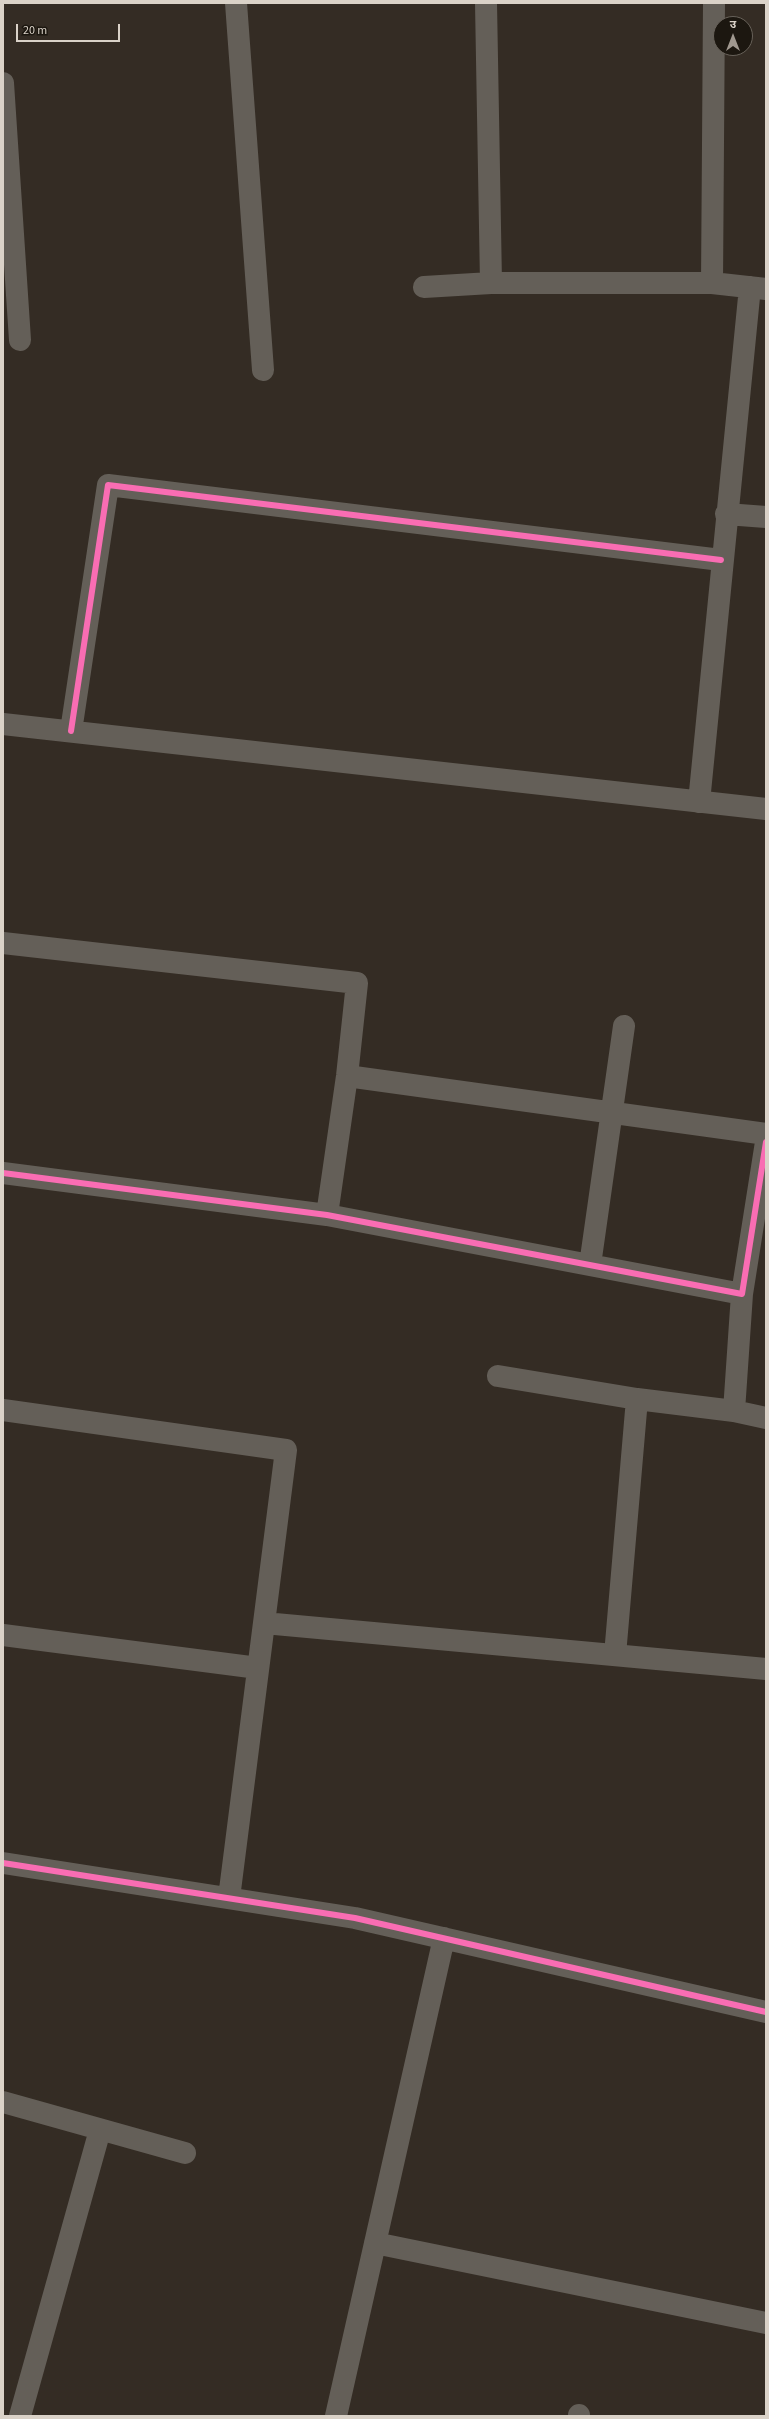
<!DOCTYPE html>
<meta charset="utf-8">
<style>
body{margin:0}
#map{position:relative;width:769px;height:2419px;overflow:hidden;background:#342c24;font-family:"Source Sans 3","Noto Sans Devanagari",sans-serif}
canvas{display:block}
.frame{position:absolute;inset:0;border:4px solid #dad2c8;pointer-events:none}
.north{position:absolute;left:713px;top:16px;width:40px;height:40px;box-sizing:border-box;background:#1c1710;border:1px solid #68625a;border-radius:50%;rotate:0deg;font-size:11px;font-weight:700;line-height:16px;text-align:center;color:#dad2c8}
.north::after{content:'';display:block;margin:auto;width:14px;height:18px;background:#a0988f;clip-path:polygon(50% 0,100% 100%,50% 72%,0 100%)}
.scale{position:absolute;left:16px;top:24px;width:104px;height:18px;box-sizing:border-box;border:2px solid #dad2c8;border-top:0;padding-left:5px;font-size:12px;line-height:14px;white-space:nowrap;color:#dad2c8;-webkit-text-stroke:3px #1c1710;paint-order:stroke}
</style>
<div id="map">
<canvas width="769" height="2419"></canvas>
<div class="frame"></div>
<div class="north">उ</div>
<div class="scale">20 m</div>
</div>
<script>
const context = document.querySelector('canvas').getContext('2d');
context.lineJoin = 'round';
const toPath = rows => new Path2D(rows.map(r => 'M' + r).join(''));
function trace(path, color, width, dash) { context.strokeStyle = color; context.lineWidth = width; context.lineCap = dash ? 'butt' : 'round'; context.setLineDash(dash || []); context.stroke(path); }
trace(toPath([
 [236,3,263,370],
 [486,3,491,283],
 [3,83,20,340],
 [712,283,714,3],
 [424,287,491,283,712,283,766,289],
 [726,514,766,517],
 [3,724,766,809],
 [71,731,108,485,721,560],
 [699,802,750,287],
 [3,943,357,983,347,1076,327,1215],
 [347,1076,766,1134],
 [3,1173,327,1215,742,1294,766,1142],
 [590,1265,624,1026],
 [742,1294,734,1411,766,1418],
 [498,1376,637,1399,734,1411],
 [3,1410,286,1450,229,1898],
 [264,1623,766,1669],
 [3,1635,258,1668],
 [615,1655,637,1399],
 [3,1863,355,1918,766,2012],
 [3,2102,185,2153],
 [375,2243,766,2323],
 [20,2416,100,2130],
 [336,2416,444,1938],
 [579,2416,579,2415]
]), '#645f58', 22);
trace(toPath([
 [71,731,108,485,721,560],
 [3,1173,327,1215,742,1294,766,1142],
 [3,1863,355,1918,766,2012]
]), '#f96db3', 6);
</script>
